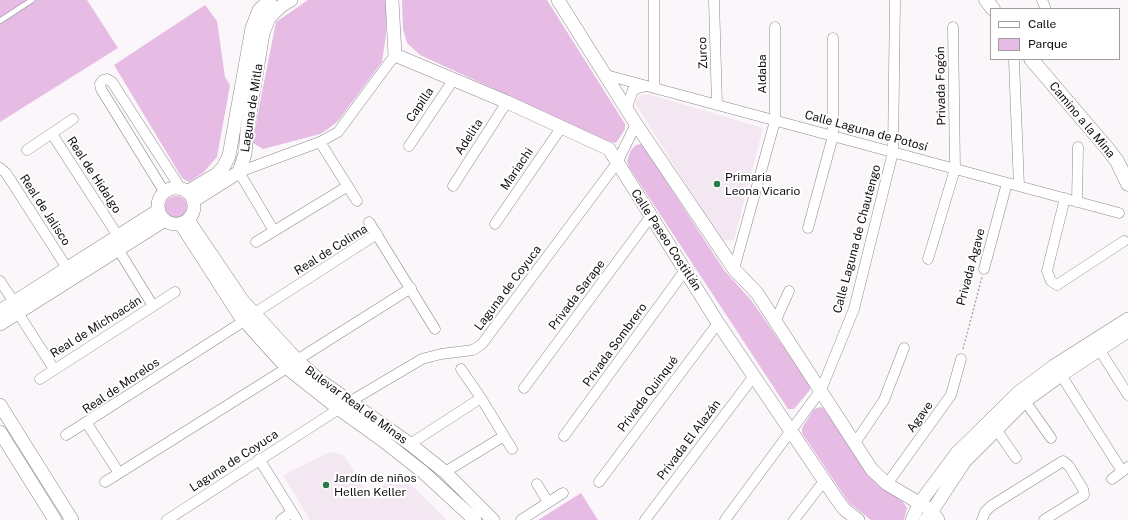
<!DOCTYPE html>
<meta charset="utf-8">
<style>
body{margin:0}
#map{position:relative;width:1128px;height:520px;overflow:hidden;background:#fbf6fa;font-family:"Public Sans",sans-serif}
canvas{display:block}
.legend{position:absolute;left:990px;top:8px;width:130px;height:52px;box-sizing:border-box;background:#fff;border:1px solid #9f9f9f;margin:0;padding:5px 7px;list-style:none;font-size:12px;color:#100e10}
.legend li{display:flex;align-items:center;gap:8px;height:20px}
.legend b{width:20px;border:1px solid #9f9f9f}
</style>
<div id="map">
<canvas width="1128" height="520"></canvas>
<ul class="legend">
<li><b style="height:5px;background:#fff"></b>Calle</li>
<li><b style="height:11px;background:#e7bce4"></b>Parque</li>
</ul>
</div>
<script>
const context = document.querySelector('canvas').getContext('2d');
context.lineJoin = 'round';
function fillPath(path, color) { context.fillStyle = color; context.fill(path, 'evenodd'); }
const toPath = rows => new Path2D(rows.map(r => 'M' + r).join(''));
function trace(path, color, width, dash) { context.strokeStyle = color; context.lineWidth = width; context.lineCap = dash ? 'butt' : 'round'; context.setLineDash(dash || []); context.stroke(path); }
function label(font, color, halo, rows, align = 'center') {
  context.font = font + ' "Public Sans",sans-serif'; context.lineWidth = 4; context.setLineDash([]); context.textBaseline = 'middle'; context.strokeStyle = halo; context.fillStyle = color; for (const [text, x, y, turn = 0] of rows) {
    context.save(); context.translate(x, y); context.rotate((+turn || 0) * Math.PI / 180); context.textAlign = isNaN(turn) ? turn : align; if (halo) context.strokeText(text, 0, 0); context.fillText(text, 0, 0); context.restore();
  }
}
fillPath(toPath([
 [648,94,763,128,734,240,722,241,638,108,635,102,641,95],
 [330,452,344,455,368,494,400,474,447,520,310,520,283,475]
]), '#f3e8f2');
fillPath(toPath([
 [0,0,87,0,118,48,0,122],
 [308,0,386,0,386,35,382,62,338,121,328,129,320,134,263,149,253,143,253,138,276,22],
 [402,0,547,0,625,124,625,129,616,143,607,141,420,55,407,43,403,29],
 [205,5,217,21,225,77,230,85,217,157,203,173,189,182,182,178,114,65],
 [642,144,724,270,751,300,810,385,810,390,794,409,788,409,629,167,627,161,631,150,636,145],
 '165 207a11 11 0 1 1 22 0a11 11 0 1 1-22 0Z',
 [821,407,825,409,868,475,903,502,907,508,904,520,871,520,849,503,802,433,802,428,814,409],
 [581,493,598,520,538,520]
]), '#e7bce4');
const service = toPath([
 [0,21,32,0]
]);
const minor = toPath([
 [714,0,717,105],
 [1042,0,1045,7],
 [1014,61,1019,186],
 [606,75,1119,213],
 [654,88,654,0],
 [627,107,633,90,645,86],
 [52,134,118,236],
 [320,142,357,201],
 [409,146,454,79],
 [27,150,73,119],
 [0,168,6,173,67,268],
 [453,186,507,102],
 [165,193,101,89,100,84,103,80,107,79,112,82,181,189],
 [1065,198,1047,271,1051,281,1057,285,1124,241],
 [1077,202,1078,147],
 [369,222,435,329],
 [495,224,561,128],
 [808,228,833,136,833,38],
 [274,231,239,172,320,142,338,132,395,55],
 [256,242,348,186],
 [118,249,153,306],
 [928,259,955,169,953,27],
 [734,269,775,121,775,27],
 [984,269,1007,183],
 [0,281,14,302],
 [18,313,54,369],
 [253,314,377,234],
 [775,322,789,291],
 [1099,349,1128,395],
 [297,360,411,288],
 [461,369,481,398,512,449],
 [1061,375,1122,471],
 [40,379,175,292],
 [524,388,651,216],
 [1025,401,1051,438],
 [86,422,119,473],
 [996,429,1016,458],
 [66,435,244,321],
 [564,436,686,269],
 [855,443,884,400,904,348],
 [410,444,481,398],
 [259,459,297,520],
 [445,472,504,436],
 [1112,479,1128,467],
 [105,482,287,368],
 [599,482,718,323],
 [537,484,548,502],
 [887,484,951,395,961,359],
 [167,520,351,401,422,359,441,354,473,350,482,344,617,163,636,124],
 [281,520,292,512],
 [521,520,563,493],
 [645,520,754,376],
 [725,520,821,390,854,309,893,152,895,0],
 [794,520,824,481],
 [982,520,985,512,991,506,1063,461,1069,466,1083,489,1084,495,1044,520]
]);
const tertiary = toPath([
 [392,0,395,55,507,102,609,149,718,323,836,498,844,509,858,520],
 [558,0,636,124,734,269,757,293,872,470,887,484,931,510,938,520],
 '158 206a18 18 0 1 1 36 0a18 18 0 1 1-36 0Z',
 [187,192,217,174,224,166,229,156,252,28,259,10,270,0],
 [193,201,239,172,245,154,247,131,263,33,269,18,281,6,291,0],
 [188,220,242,300,297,360,318,379,410,444,445,472,493,520],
 [182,226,240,316,287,368,339,409,381,439,423,472,475,520],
 [0,311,159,210],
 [0,324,165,220],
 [0,405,72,520],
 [0,432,55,520],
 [912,520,919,504,957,453,1019,392,1054,366,1128,319],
 [926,520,965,461,1025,401,1061,375,1128,331]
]);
const secondary = toPath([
 [986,0,993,9],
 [1031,59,1107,148,1117,161,1128,184]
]);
trace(service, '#8e898e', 6);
trace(minor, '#8e898e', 11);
trace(tertiary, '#8e898e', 14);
trace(secondary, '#8e898e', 15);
trace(toPath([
 [963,349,982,277]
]), '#ada9ac', 1.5, [2, 2]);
trace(service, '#fff', 5);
trace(minor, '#fff', 10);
trace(tertiary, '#fff', 13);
trace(secondary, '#fff', 14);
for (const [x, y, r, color] of [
 [717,184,4,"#28794a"],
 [326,485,4,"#28794a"]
]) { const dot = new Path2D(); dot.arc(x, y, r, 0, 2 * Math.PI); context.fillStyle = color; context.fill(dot); trace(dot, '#fff', 1.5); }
label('12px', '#100e10', '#fff', [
 ["Zurco",703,53,-92],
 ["Aldaba",762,74,-90],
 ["Privada Fogón",941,86,-91],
 ["Capilla",420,105,-56],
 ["Laguna de Mitla",252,108,-81],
 ["Camino a la Mina",1082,120,50],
 ["Calle Laguna de Potosí",866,131,15],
 ["Adelita",469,137,-57],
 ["Mariachi",517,169,-56],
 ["Real de Hidalgo",94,175,57],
 ["Real de Jalisco",45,210,57],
 ["Calle Laguna de Chautengo",857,239,-75],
 ["Calle Paseo Costitlán",666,240,57],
 ["Real de Colima",331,250,-32],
 ["Privada Agave",971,267,-75],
 ["Laguna de Coyuca",508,288,-53],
 ["Privada Sarape",577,295,-53],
 ["Real de Michoacán",96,327,-32],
 ["Privada Sombrero",615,345,-54],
 ["Real de Morelos",121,386,-34],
 ["Privada Quinqué",648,394,-53],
 ["Bulevar Real de Minas",356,405,36],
 ["Agave",920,417,-54],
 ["Privada El Alazán",689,440,-53],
 ["Laguna de Coyuca",234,461,-33]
]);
label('12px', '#100e10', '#fff', [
 ["Primaria",725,177],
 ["Leona Vicario",725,191],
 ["Jardín de niños",334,478],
 ["Hellen Keller",334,492]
], 'left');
</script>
